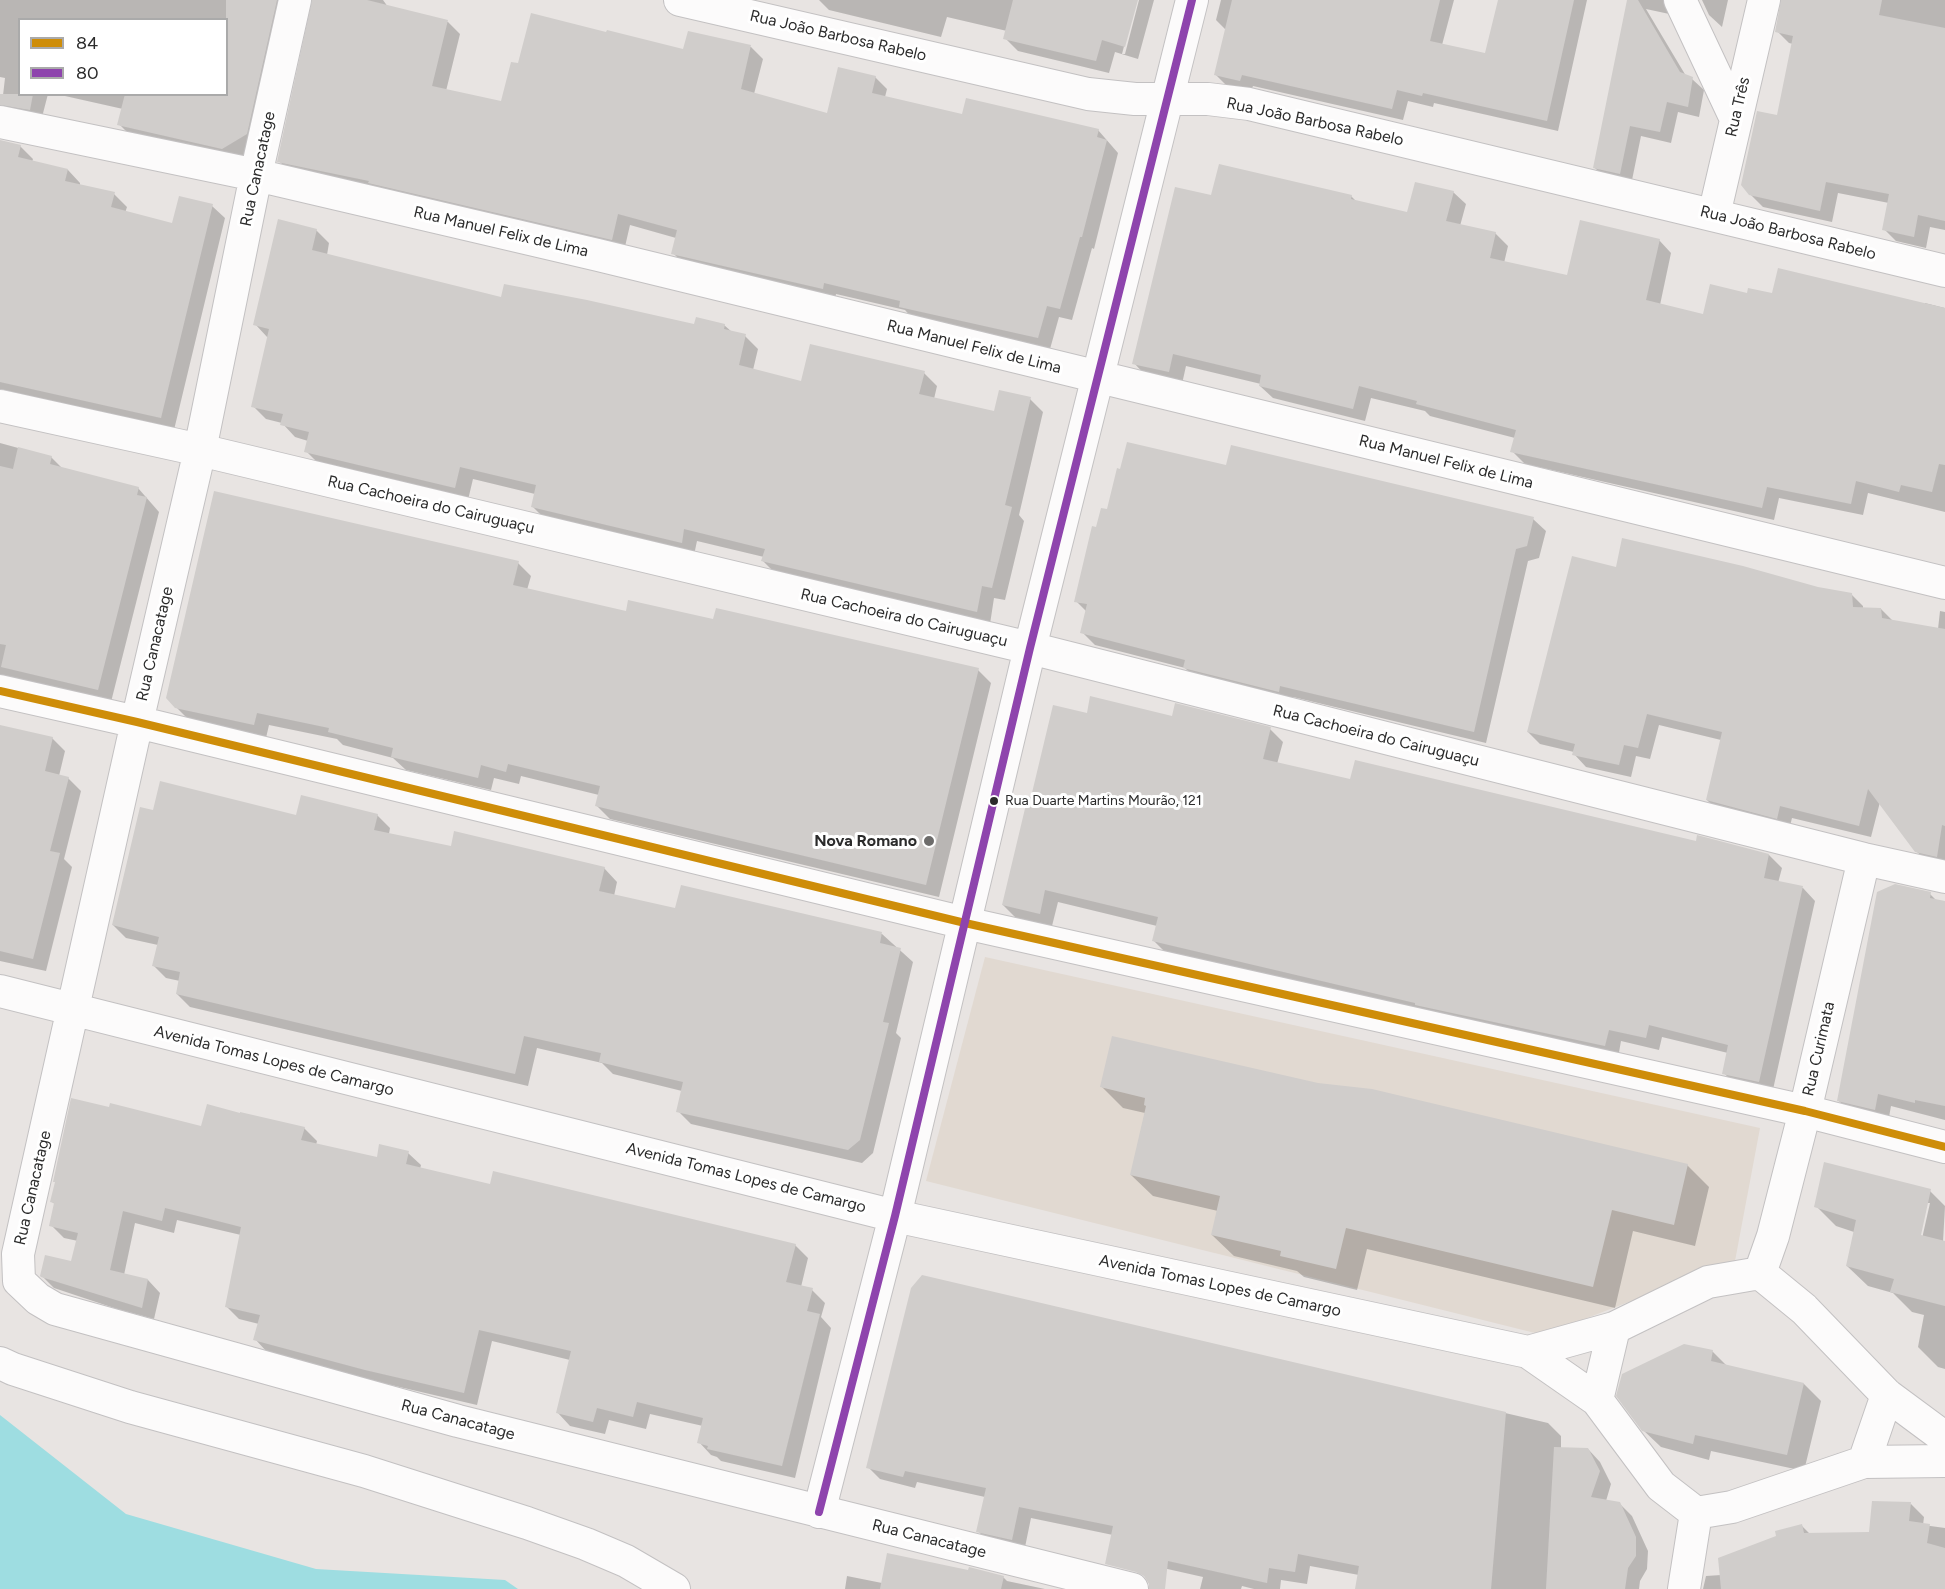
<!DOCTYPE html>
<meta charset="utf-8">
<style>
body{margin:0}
#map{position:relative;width:1945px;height:1589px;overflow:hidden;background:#e8e4e2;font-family:Figtree,sans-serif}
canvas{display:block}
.legend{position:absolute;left:18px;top:18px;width:210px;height:78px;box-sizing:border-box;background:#fff;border:2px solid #aaa;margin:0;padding:8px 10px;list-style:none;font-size:18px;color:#2b2b2b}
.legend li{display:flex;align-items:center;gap:12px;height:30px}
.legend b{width:30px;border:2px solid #aaa}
</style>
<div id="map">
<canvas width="1945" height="1589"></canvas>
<ul class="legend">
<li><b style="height:8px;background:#ce8d09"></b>84</li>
<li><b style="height:8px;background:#8e44ad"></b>80</li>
</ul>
</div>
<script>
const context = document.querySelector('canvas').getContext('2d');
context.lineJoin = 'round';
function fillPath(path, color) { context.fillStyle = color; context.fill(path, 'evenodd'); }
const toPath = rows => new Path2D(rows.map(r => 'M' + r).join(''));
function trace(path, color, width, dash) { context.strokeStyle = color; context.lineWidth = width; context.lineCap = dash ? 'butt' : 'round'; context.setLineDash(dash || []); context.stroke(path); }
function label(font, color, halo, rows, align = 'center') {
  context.font = font + ' Figtree,sans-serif'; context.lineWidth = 6; context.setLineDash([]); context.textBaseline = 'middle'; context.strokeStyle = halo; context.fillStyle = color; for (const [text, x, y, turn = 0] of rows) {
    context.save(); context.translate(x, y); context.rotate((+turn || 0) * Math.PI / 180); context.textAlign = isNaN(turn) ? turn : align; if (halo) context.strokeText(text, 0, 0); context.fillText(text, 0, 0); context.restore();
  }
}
fillPath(toPath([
 [985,957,1760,1128,1735,1261,1543,1335,926,1181]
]), '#e1d9d1');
fillPath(toPath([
 [0,1415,126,1514,316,1569,505,1580,518,1589,0,1589]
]), '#9edde1');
fillPath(toPath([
 [0,0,293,0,258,146,234,161,131,136,119,124,123,109,56,94,226,94,226,20,20,20,20,94,48,94,41,121,14,116,2,104,5,78,0,77],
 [314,0,383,0,388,7,448,22,460,34,446,91,502,103,519,65,684,51,689,33,751,47,763,59,754,94,828,115,875,77,887,89,885,97,963,116,1098,130,1118,153,1094,249,1092,248,1072,320,1059,317,1050,349,912,318,905,310,836,294,835,300,685,265,673,253,676,238,630,225,624,251,291,173,279,161],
 [819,0,1136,0,1122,54,1125,54,1139,0,1154,0,1138,59,1115,52,1109,73,1018,51,1005,38,1007,31,947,17,941,37,829,10],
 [1221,0,1454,0,1442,45,1486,55,1499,0,1587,0,1558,131,1434,103,1433,107,1408,101,1403,120,1253,86,1251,91,1227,86,1215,74,1226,30,1216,20],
 [1629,0,1677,0,1674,15,1646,9,1686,76,1692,79,1704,90,1699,117,1678,112,1671,143,1641,136,1631,185,1606,179,1594,167],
 [1702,0,1728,0,1722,27,1709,15],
 [1783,0,1945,0,1945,230,1930,227,1926,248,1896,241,1884,229,1889,203,1838,193,1832,222,1763,207,1750,194,1779,117,1793,44,1789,43,1777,31],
 [0,142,20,146,33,159,32,162,68,170,80,183,80,186,114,194,127,207,125,213,174,225,212,206,225,218,174,430,0,389],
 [1453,192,1466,204,1460,226,1495,233,1508,246,1504,263,1568,277,1659,240,1671,253,1660,305,1704,316,1748,294,1925,305,1925,303,1945,308,1945,512,1868,493,1863,515,1779,498,1774,520,1525,464,1512,451,1515,438,1430,416,1425,411,1371,398,1365,421,1273,398,1260,386,1261,384,1186,366,1182,384,1146,376,1134,363,1212,197,1351,196,1357,202,1409,214],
 [316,230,329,243,327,255,502,298,695,326,724,325,732,332,745,336,758,349,753,370,802,382,924,373,937,386,934,399,995,413,1030,399,1043,412,1019,515,1024,521,1005,600,994,598,990,624,776,574,763,561,764,557,697,541,694,555,545,519,532,506,535,494,473,479,468,500,319,464,306,451,308,441,295,437,282,423,266,419,253,406,268,338,255,324],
 [0,443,51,457,63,469,138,488,159,512,111,702,0,676],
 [1227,467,1533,519,1546,531,1539,558,1528,561,1486,743,1293,697,1291,704,1197,680,1185,668,1095,645,1082,632,1087,612,1076,601,1098,528,1108,511],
 [518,563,531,576,527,590,627,612,714,621,978,670,991,683,939,897,610,819,597,806,599,795,521,776,519,784,494,778,491,790,406,770,393,758,343,745,337,739,269,725,266,738,189,720,176,707],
 [1617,569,1818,589,1851,594,1863,606,1863,609,1881,609,1893,621,1938,629,1940,611,1945,612,1945,867,1929,863,1916,851,1880,802,1871,837,1792,818,1789,830,1719,812,1707,800,1721,740,1659,725,1650,759,1636,756,1631,777,1586,767,1574,754,1574,752,1540,744,1528,732],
 [1088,715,1173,718,1270,729,1283,742,1277,764,1351,780,1769,855,1782,868,1778,883,1803,888,1815,901,1772,1094,1736,1086,1724,1073,1728,1053,1662,1037,1659,1050,1621,1041,1618,1058,1167,954,1154,941,1157,926,1058,902,1052,926,1016,918,1003,905,1033,798],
 [0,726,52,738,65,751,59,776,68,778,81,791,64,859,72,867,46,971,0,961],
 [154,812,298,817,377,815,390,828,389,834,452,848,604,868,617,882,614,896,677,910,882,934,913,962,896,1033,901,1038,873,1153,862,1163,691,1124,678,1111,682,1091,613,1074,602,1063,537,1048,528,1086,190,1007,177,994,180,981,166,978,153,965,158,945,126,938,113,925],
 [1930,894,1937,901,1945,903,1945,1120,1891,1106,1888,1123,1852,1114,1838,1100],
 [1102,1087,1687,1165,1709,1187,1695,1246,1633,1231,1615,1308,1367,1249,1357,1290,1304,1277,1297,1271,1234,1256,1212,1235,1218,1211,1153,1196,1131,1175,1145,1113,1123,1108],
 [202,1128,304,1128,317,1141,316,1145,378,1159,408,1153,421,1165,420,1169,491,1186,795,1245,808,1258,801,1287,812,1290,825,1303,821,1317,831,1328,795,1478,721,1461,717,1457,711,1455,699,1442,703,1426,650,1414,646,1429,609,1420,605,1434,570,1426,558,1413,570,1360,492,1341,477,1405,378,1382,267,1352,255,1339,259,1324,239,1319,226,1306,241,1235,177,1220,174,1233,135,1223,124,1275,148,1280,160,1293,154,1319,117,1309,54,1288,41,1275,72,1263,78,1241,64,1238,51,1225,56,1205,52,1202],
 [1930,1191,1945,1206,1943,1242,1945,1243,1945,1369,1938,1367,1918,1347,1924,1315,1912,1312,1893,1293,1868,1286,1847,1266,1854,1232,1836,1226,1816,1206],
 [1926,1203,1930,1203,1921,1243,1918,1242],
 [923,1277,1548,1423,1561,1436,1561,1449,1588,1449,1600,1462,1611,1484,1606,1501,1620,1504,1632,1516,1648,1551,1647,1569,1640,1581,1639,1589,1356,1589,1359,1575,1310,1566,1307,1584,1281,1580,1280,1589,1254,1589,1242,1586,1241,1589,1200,1589,1203,1577,1123,1559,1113,1535,1031,1518,1024,1552,990,1544,978,1531,985,1497,917,1482,915,1488,880,1479,868,1467],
 [1712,1351,1728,1367,1804,1384,1821,1401,1804,1471,1711,1451,1709,1460,1661,1447,1643,1430],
 [1911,1504,1924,1517,1923,1525,1945,1528,1945,1589,1703,1589,1706,1576,1721,1575,1802,1526,1811,1535,1871,1534],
 [847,1576,882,1583,1003,1577,1007,1581,1045,1589,845,1589]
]), '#0003');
fillPath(toPath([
 [226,0,277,0,247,134,222,149,117,125,125,94,226,94],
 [312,0,367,0,448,20,432,86,501,101,511,62,518,63,531,13,606,32,607,30,683,49,688,31,751,45,741,89,827,113,838,67,876,76,872,93,962,114,966,98,1099,129,1097,137,1107,140,1082,237,1080,237,1060,309,1047,306,1038,338,899,307,900,301,824,283,823,289,671,254,677,230,618,214,612,240,368,183,369,181,277,162],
 [1013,0,1138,0,1125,47,1102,40,1096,61,1003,39],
 [1232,0,1440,0,1430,41,1485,53,1498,0,1574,0,1547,121,1423,93,1422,96,1397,90,1392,109,1242,75,1240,81,1214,75],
 [1627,0,1638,0,1680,72,1693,77,1688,107,1667,102,1660,132,1630,126,1620,174,1593,168],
 [1781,0,1882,0,1879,15,1945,28,1945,221,1918,215,1914,237,1882,230,1889,194,1826,182,1820,211,1749,195,1741,185,1757,111,1777,115,1793,36,1775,32],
 [0,94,33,94,30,110,0,105],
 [0,140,21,145,18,157,68,169,65,181,115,192,111,207,172,223,179,196,213,204,161,418,0,382],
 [1219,164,1352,195,1351,199,1407,212,1415,182,1454,191,1446,221,1496,232,1490,258,1567,275,1580,220,1660,239,1646,300,1703,314,1710,284,1747,293,1748,288,1772,293,1778,268,1945,308,1945,465,1939,464,1932,492,1901,485,1899,492,1856,481,1851,504,1767,487,1762,508,1510,452,1516,430,1416,404,1417,401,1359,386,1353,409,1259,386,1261,375,1173,354,1169,372,1132,364,1175,187,1211,195],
 [278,219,317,229,312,250,501,297,504,284,587,300,694,324,696,317,725,324,724,329,746,334,739,365,801,381,810,344,925,371,919,394,994,411,999,390,1031,397,1005,505,1012,507,992,588,982,586,977,612,761,561,765,549,684,529,682,543,531,507,536,485,460,467,455,488,304,452,309,432,280,425,283,414,251,407,269,329,253,325],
 [1127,442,1226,465,1231,445,1534,517,1527,546,1516,549,1474,732,1280,686,1279,692,1183,668,1185,660,1080,633,1087,604,1074,602,1092,526,1096,527,1101,508,1107,509,1117,468,1120,469],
 [18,447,52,456,50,464,139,487,137,495,147,497,98,690,1,667,6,645,0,644,0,466,13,469],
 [214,491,519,561,513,585,626,611,628,600,713,619,716,608,979,668,926,885,595,806,600,786,508,764,506,772,481,765,478,778,391,757,393,748,328,732,329,728,257,713,254,725,175,708,166,698],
 [1622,538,1743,566,1818,587,1852,593,1853,607,1881,608,1882,618,1945,629,1945,826,1942,825,1937,857,1915,852,1868,789,1859,826,1780,806,1777,819,1706,800,1722,732,1647,714,1638,748,1624,745,1619,765,1572,755,1575,744,1527,732,1572,556,1616,567],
 [1090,696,1172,716,1175,703,1271,727,1263,759,1350,779,1355,760,1696,841,1697,835,1769,854,1764,878,1803,886,1759,1082,1722,1074,1728,1045,1649,1025,1646,1038,1609,1030,1605,1046,1415,1005,1415,1003,1152,941,1158,917,1045,890,1040,914,1002,905,1028,796,1031,797,1053,705,1087,713],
 [0,725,53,737,45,771,69,777,50,851,60,853,33,959,0,951],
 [160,781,296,815,301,795,378,814,374,830,451,846,454,831,605,867,599,891,675,908,681,885,882,932,880,943,901,948,883,1022,889,1023,860,1140,848,1150,676,1112,683,1082,599,1062,601,1053,524,1036,515,1074,176,994,180,972,152,966,159,937,112,925,140,807,153,810],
 [1895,884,1931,892,1930,898,1945,901,1945,1106,1915,1100,1915,1103,1878,1094,1875,1110,1837,1101,1877,892],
 [1112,1036,1318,1083,1372,1089,1688,1164,1674,1225,1612,1210,1593,1287,1346,1228,1336,1269,1280,1256,1281,1251,1211,1235,1220,1196,1130,1175,1146,1106,1144,1105,1145,1098,1100,1087],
 [71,1098,109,1107,110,1103,201,1126,207,1104,240,1113,240,1112,305,1127,301,1140,377,1157,379,1144,409,1151,406,1164,490,1184,493,1171,796,1244,786,1282,813,1288,807,1311,820,1314,782,1466,707,1449,708,1446,697,1443,703,1418,637,1402,633,1417,597,1408,593,1422,556,1413,571,1351,479,1330,464,1393,365,1370,253,1340,260,1315,225,1307,241,1227,202,1217,165,1208,162,1221,123,1211,110,1270,148,1279,142,1308,41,1277,40,1276,45,1255,71,1261,78,1233,49,1226,54,1203,50,1202,55,1182,53,1182],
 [1824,1162,1931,1189,1921,1235,1945,1241,1945,1306,1890,1292,1894,1279,1846,1266,1856,1220,1814,1207],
 [922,1275,1506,1412,1491,1589,1355,1589,1359,1566,1298,1554,1295,1572,1269,1568,1267,1583,1168,1561,1165,1589,1149,1589,1149,1584,1144,1576,1136,1572,1105,1564,1113,1526,1019,1507,1012,1540,976,1532,986,1488,905,1471,903,1477,866,1468,911,1288],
 [1684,1344,1713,1350,1711,1361,1804,1383,1787,1455,1695,1435,1693,1444,1642,1431,1616,1396,1622,1374],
 [1554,1447,1588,1448,1600,1471,1591,1497,1620,1502,1636,1537,1636,1556,1628,1568,1625,1589,1546,1589],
 [1872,1501,1911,1502,1909,1521,1930,1524,1927,1543,1945,1548,1945,1589,1721,1589,1718,1558,1776,1536,1775,1531,1802,1524,1804,1533,1869,1532],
 [887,1553,968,1570,969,1567,1004,1576,1001,1589,880,1589]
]), '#d0cdcb');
const street = toPath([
 [295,0,256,175,200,450,137,722,18,1254,19,1281,38,1299,55,1309,458,1421,1132,1589],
 [680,0,1088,94,1135,99,1208,99,1249,104,1945,271],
 [1680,0,1736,119],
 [0,122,256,175,598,255,1945,583],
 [1714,215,1764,0],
 [0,406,200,450,1030,648,1864,859,1945,877],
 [0,691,137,722,965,923,1805,1111,1945,1147],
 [0,991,895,1216,1528,1352,1597,1400,1661,1486,1696,1513,1732,1507,1864,1462,1945,1461],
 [1760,1273,1773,1236,1805,1111,1864,859],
 [1528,1352,1614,1328,1708,1282,1760,1273,1804,1309,1887,1395,1945,1438],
 [0,1363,13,1369,130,1407,364,1471,527,1523,586,1544,626,1561,674,1589],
 [1597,1400,1614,1328],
 [1864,1462,1887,1395],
 [819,1512,895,1216,1030,648,1192,0],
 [1684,1589,1696,1513]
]);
trace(street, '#c3c1c2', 34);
trace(street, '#fcfbfb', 32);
trace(toPath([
 [0,691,137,722,965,923,1805,1111,1945,1147]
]), '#ce8d09', 8);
trace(toPath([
 [819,1512,895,1216,1030,648,1192,0]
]), '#8e44ad', 8);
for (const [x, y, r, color] of [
 [994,801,5,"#2b2b2b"],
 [929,841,6,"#6d6c6b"]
]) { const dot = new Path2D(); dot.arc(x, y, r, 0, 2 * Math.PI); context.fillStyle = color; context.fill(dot); trace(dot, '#fff', 2); }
label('14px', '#2b2b2b', '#fff', [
 ["Rua Duarte Martins Mourão, 121",1005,801]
], 'left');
label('16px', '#2b2b2b', '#fff', [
 ["Rua João Barbosa Rabelo",838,36,13],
 ["Rua Três",1738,107,-77],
 ["Rua João Barbosa Rabelo",1315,122,12],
 ["Rua Canacatage",258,169,-78],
 ["Rua Manuel Felix de Lima",501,232,13],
 ["Rua João Barbosa Rabelo",1788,233,14],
 ["Rua Manuel Felix de Lima",974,347,14],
 ["Rua Manuel Felix de Lima",1446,462,14],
 ["Rua Cachoeira do Cairuguaçu",431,505,13],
 ["Rua Cachoeira do Cairuguaçu",904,618,13],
 ["Rua Canacatage",155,644,-77],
 ["Rua Cachoeira do Cairuguaçu",1376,736,14],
 ["Rua Curimata",1819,1049,-77],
 ["Avenida Tomas Lopes de Camargo",274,1061,14],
 ["Avenida Tomas Lopes de Camargo",746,1178,14],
 ["Rua Canacatage",33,1188,-77],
 ["Avenida Tomas Lopes de Camargo",1220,1286,12],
 ["Rua Canacatage",458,1420,15],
 ["Rua Canacatage",929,1539,14]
]);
label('bold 16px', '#2b2b2b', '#fff', [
 ["Nova Romano",917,841]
], 'right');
</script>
